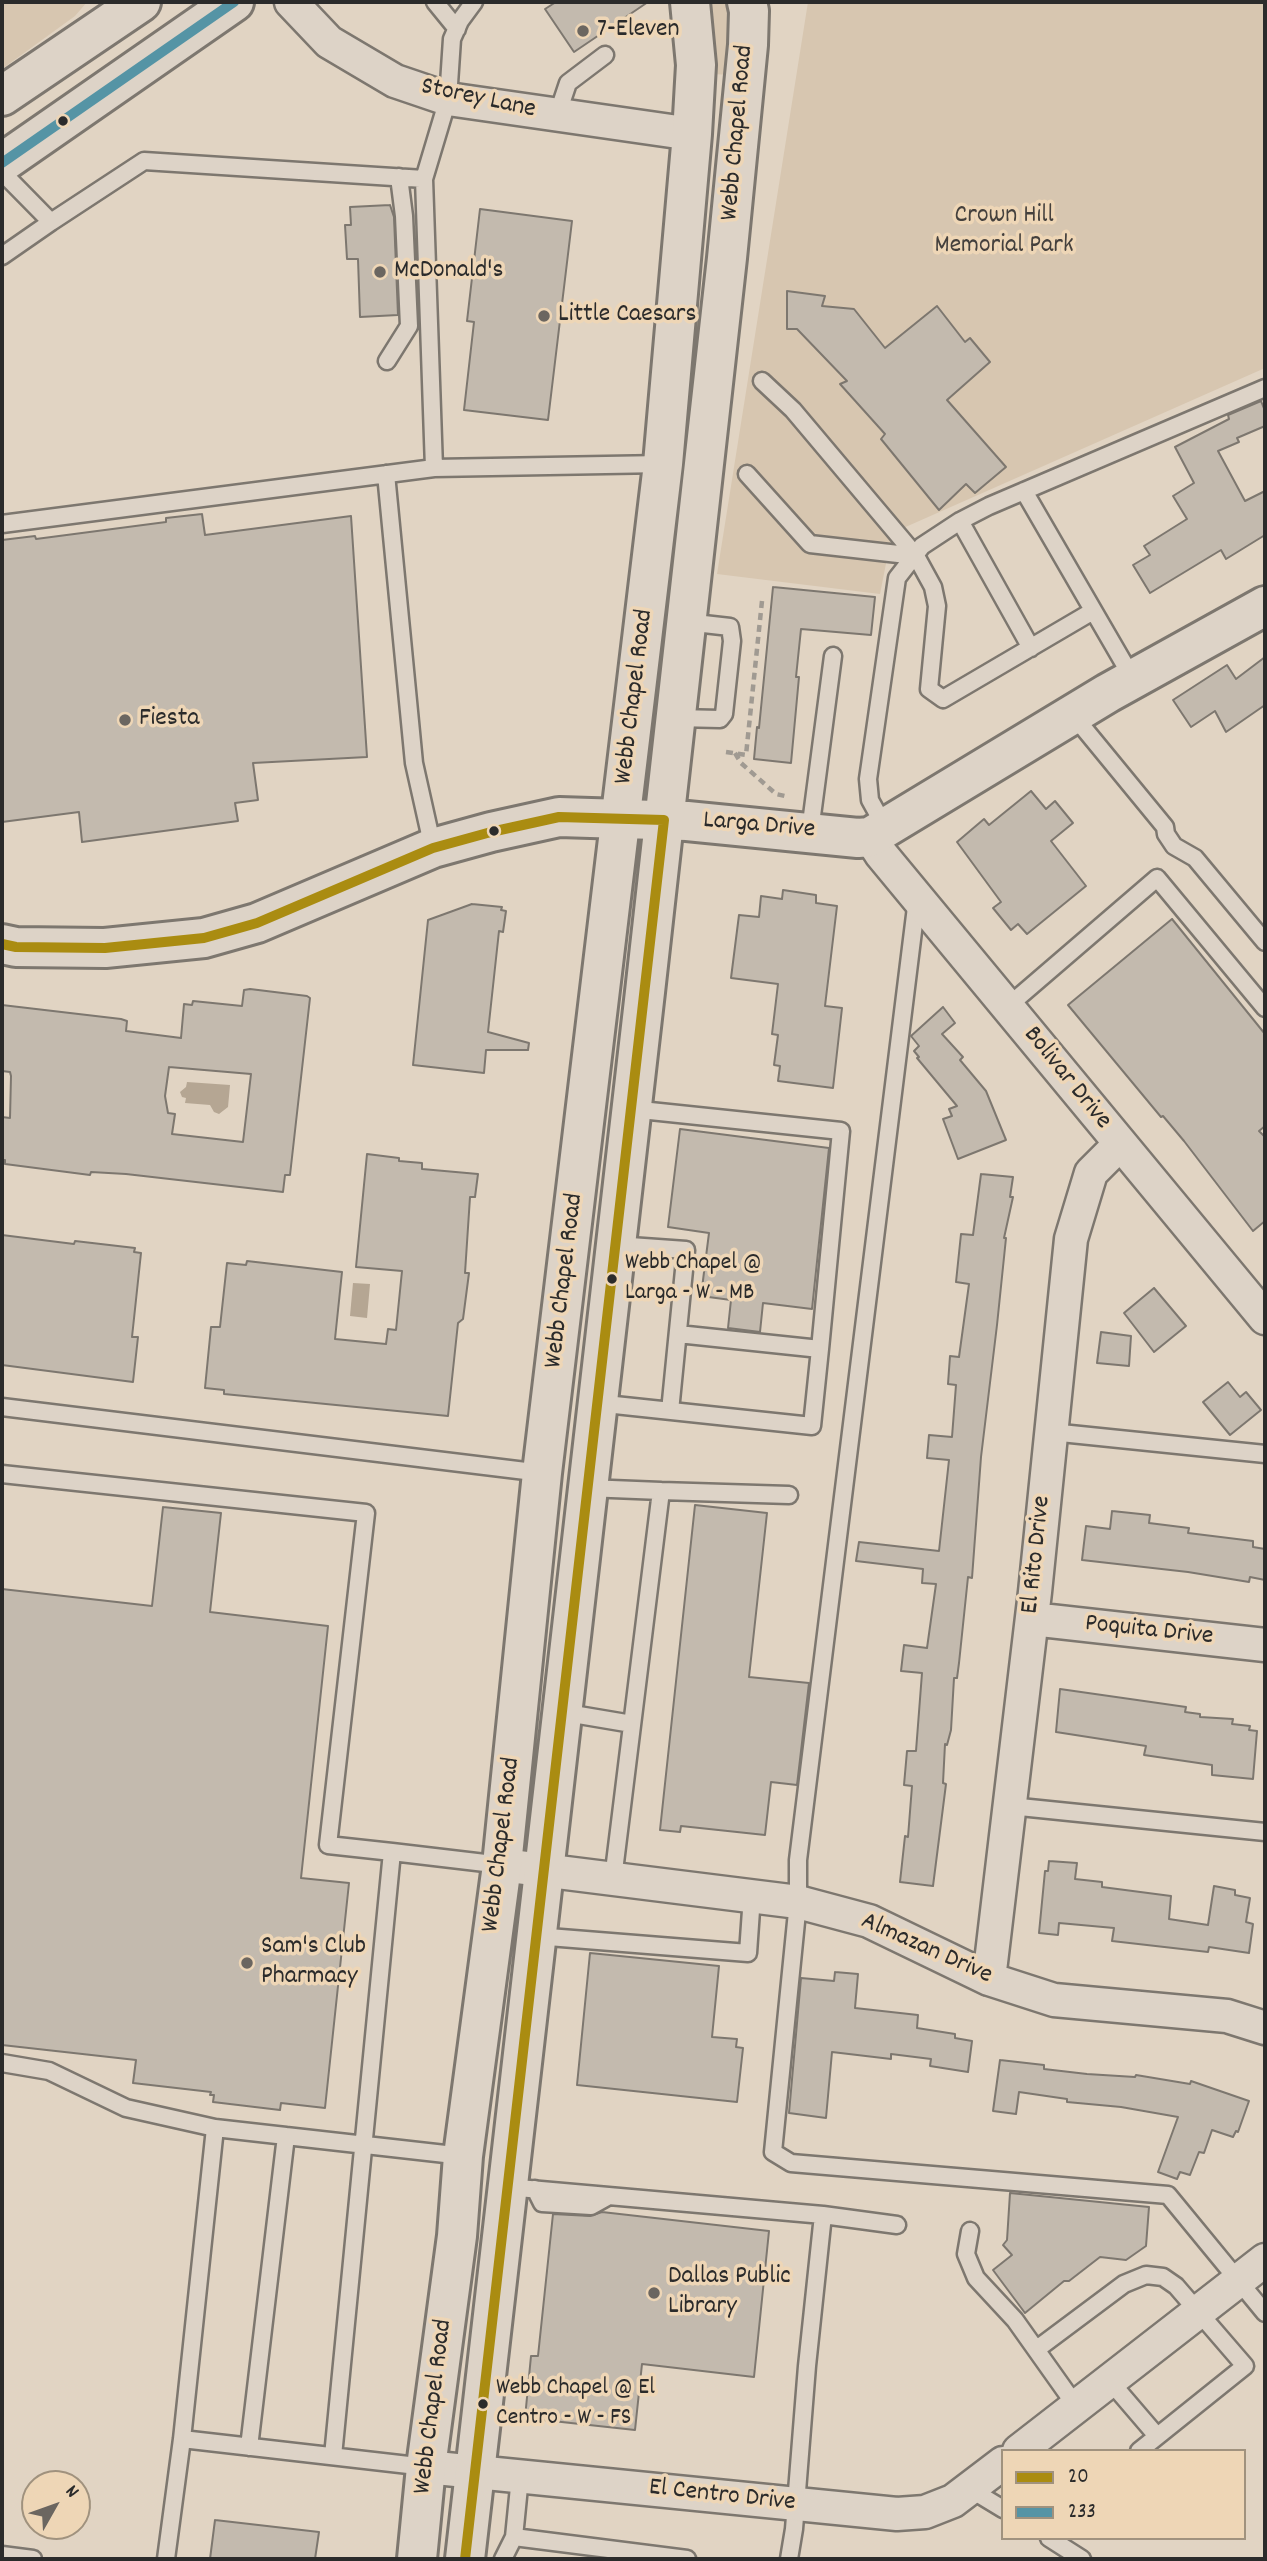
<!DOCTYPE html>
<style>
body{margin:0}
#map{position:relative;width:1267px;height:2561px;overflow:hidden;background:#e1d4c3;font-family:Dekko,sans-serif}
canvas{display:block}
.frame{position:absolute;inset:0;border:4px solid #2b2b2b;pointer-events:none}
.legend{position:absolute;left:1001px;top:2449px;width:245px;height:91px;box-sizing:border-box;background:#eed6b6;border:2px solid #a0927e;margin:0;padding:9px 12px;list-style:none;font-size:21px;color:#2b2b2b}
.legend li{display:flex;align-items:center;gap:14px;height:35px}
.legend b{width:35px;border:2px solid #a0927e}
.north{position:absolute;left:21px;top:2470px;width:70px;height:70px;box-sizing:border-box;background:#eed6b6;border:2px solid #a0927e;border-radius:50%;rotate:50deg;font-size:19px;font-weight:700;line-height:28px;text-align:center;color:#2b2b2b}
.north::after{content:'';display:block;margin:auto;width:24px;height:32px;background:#6b6660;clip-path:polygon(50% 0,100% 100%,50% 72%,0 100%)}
</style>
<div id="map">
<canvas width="1267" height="2561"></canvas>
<div class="frame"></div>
<ul class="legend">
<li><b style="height:9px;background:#aa8c11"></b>20</li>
<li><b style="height:9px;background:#5594a5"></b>233</li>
</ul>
<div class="north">N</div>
</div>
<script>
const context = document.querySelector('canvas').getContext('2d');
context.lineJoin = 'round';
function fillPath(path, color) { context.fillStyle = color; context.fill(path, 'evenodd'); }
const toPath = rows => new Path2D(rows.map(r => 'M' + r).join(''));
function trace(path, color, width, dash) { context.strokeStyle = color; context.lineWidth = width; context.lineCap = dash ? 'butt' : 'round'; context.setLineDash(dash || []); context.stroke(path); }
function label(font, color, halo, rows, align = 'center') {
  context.font = font + ' Dekko,sans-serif'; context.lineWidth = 7; context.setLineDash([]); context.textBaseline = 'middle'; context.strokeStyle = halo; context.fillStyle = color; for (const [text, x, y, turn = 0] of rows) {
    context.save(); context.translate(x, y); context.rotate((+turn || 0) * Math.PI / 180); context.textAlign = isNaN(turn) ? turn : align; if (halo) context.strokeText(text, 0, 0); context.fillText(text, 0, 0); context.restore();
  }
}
fillPath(toPath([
 [2,2,87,2,75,16,2,69],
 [707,2,730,2,731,75,713,74],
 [808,2,1265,2,1265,368,892,533,880,594,717,574]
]), '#d7c6b0');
fillPath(toPath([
 [187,1082,230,1085,228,1107,219,1114,214,1112,210,1105,185,1103,186,1098,182,1097,180,1092,186,1087],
 [353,1283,370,1284,367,1318,350,1316]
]), '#b5a693');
const building = toPath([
 [556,2,648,2,574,52,545,9,556,2],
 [390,205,394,217,398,315,360,317,358,259,347,259,345,225,351,225,350,207,390,205],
 [480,209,572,221,548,420,464,410,474,322,467,321,480,209],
 [787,291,825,296,822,306,854,309,885,348,937,306,965,342,970,338,990,362,947,400,1006,467,975,493,966,484,939,510,881,439,885,434,840,384,847,381,797,329,787,329,787,291],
 [1261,401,1265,411,1265,426,1237,438,1239,442,1218,451,1245,501,1265,491,1265,535,1226,559,1221,550,1150,593,1133,565,1150,555,1144,546,1187,519,1173,496,1194,483,1175,447,1229,419,1228,415,1261,401],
 [202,514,205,535,351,516,367,757,253,763,258,800,235,803,238,821,82,842,79,812,2,822,2,540,35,536,36,539,166,522,166,518,202,514],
 [773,587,875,597,871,635,801,629,796,677,799,677,791,763,754,759,757,727,759,728,773,587],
 [1265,657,1265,705,1226,732,1215,711,1191,727,1173,700,1227,665,1236,679,1265,657],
 [1031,791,1046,809,1055,801,1073,823,1051,841,1086,886,1027,934,1018,924,1011,930,993,908,1001,902,957,842,984,819,989,825,1031,791],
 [783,890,816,895,816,903,837,906,825,1006,842,1008,833,1088,778,1081,780,1066,774,1065,778,1035,772,1034,778,984,731,978,739,915,759,917,761,896,782,899,783,890],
 [472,904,502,907,501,910,506,911,503,932,499,931,488,1032,529,1043,528,1050,486,1050,484,1073,413,1065,428,920,472,904],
 [1172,919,1265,1034,1265,1126,1259,1131,1265,1137,1265,1221,1253,1231,1184,1141,1163,1116,1161,1117,1068,1005,1172,919],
 [250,989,307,996,310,998,290,1175,285,1175,283,1192,126,1174,91,1172,90,1175,5,1164,5,1160,2,1160,2,1117,10,1118,11,1076,10,1072,2,1071,2,1005,121,1019,127,1021,126,1031,181,1038,184,1004,192,1005,193,1001,242,1006,244,990,250,989],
 [169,1067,251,1074,243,1142,172,1134,175,1114,168,1113,165,1096,169,1067],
 [943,1007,955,1023,942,1034,963,1057,960,1060,986,1091,1006,1140,958,1159,943,1119,952,1116,949,1109,957,1106,917,1058,919,1057,914,1051,919,1046,911,1036,943,1007],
 [680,1129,829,1148,812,1309,763,1303,760,1332,728,1328,731,1300,701,1296,709,1233,668,1227,680,1129],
 [367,1154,399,1158,399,1161,422,1163,422,1169,478,1174,475,1197,470,1197,465,1273,469,1273,463,1319,458,1323,448,1416,224,1394,224,1390,205,1388,211,1327,220,1327,227,1263,246,1265,247,1261,342,1272,335,1339,386,1344,388,1329,396,1330,402,1271,356,1267,367,1154],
 [981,1174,1013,1177,1010,1197,1013,1197,1004,1238,1006,1238,997,1325,981,1457,972,1578,968,1577,959,1663,957,1678,954,1678,951,1730,947,1745,945,1744,943,1783,946,1784,933,1886,900,1882,905,1836,908,1837,912,1786,904,1785,907,1751,916,1751,922,1673,901,1671,904,1645,927,1648,936,1584,922,1583,923,1569,856,1561,859,1542,939,1551,949,1460,927,1458,929,1435,952,1437,956,1385,948,1384,950,1356,959,1357,969,1284,956,1282,961,1234,973,1235,981,1174],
 [2,1235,74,1244,75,1241,135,1248,134,1252,141,1253,132,1337,138,1337,133,1382,2,1365,2,1235],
 [1154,1288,1186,1326,1154,1352,1124,1313,1154,1288],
 [1101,1332,1131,1336,1129,1366,1097,1363,1101,1332],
 [1228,1382,1240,1397,1246,1392,1261,1410,1230,1435,1203,1402,1228,1382],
 [695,1505,767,1513,749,1677,809,1683,797,1785,771,1782,765,1835,681,1826,680,1832,660,1830,695,1505],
 [163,1507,221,1513,210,1612,328,1626,301,1878,349,1883,325,2108,281,2103,280,2110,213,2102,214,2095,210,2095,211,2092,133,2083,136,2060,2,2045,2,1589,152,1606,163,1507],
 [1112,1511,1150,1515,1149,1523,1189,1528,1188,1533,1253,1541,1253,1547,1265,1549,1265,1580,1250,1577,1249,1582,1188,1572,1082,1560,1086,1526,1110,1529,1112,1511],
 [1060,1689,1186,1707,1185,1712,1200,1714,1200,1717,1233,1719,1232,1724,1250,1726,1249,1730,1257,1731,1253,1779,1212,1775,1212,1765,1144,1755,1146,1746,1056,1732,1060,1689],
 [1049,1861,1077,1863,1075,1879,1102,1882,1102,1887,1171,1896,1169,1919,1208,1925,1214,1886,1235,1890,1235,1895,1250,1898,1246,1922,1253,1924,1249,1953,1209,1947,1208,1952,1112,1941,1114,1928,1059,1923,1058,1935,1039,1933,1045,1871,1048,1871,1049,1861],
 [590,1953,719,1966,712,2037,737,2039,736,2047,743,2048,737,2102,577,2085,590,1953],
 [835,1972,858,1974,855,2008,918,2015,917,2028,955,2034,955,2038,972,2041,968,2072,930,2066,931,2059,891,2054,891,2059,832,2052,826,2118,789,2113,801,1978,834,1981,835,1972],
 [1000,2060,1044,2065,1044,2069,1087,2074,1135,2077,1136,2075,1190,2084,1191,2081,1249,2101,1238,2132,1236,2131,1233,2137,1212,2130,1204,2153,1199,2152,1190,2175,1180,2172,1177,2179,1158,2172,1178,2117,1121,2107,1067,2102,1067,2099,1019,2092,1016,2114,993,2111,1000,2060],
 [1010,2193,1149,2207,1146,2246,1126,2260,1100,2257,1069,2281,1064,2281,1025,2313,993,2270,1012,2255,1003,2245,1007,2240,1010,2193],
 [602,2212,769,2231,754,2377,642,2364,635,2430,525,2418,531,2356,538,2356,553,2214,590,2216,602,2212],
 [215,2520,319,2532,315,2559,210,2559,215,2520]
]);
fillPath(building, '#c3baae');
trace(building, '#7d776f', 2);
const service = toPath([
 [435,2,457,29],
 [557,116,568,83,605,55],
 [2,172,51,222,2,256],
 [424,179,434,468,663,464],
 [51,222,144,161,424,179,448,99,452,39,460,21,474,2],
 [387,361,409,326,404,216,399,177],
 [762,381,793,410,916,556],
 [386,474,414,763,433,848],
 [747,474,810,544,916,556,933,587,937,606,929,689,943,699,1093,611],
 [1024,491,1133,679],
 [960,521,1031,648],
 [2,524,434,468],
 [1073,715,1165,827,1166,834,1174,846,1195,858,1265,942],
 [676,718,720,719,724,714,732,641,730,627,686,622],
 [886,829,870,800,868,779,897,578,922,546,960,521,989,506,1265,388],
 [810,831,833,656],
 [917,899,798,1860,798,1902,773,2152,791,2163,1168,2195,1265,2313],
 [1007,1007,1157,878,1265,1008],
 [631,1109,841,1131,820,1349],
 [616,1245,686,1250,670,1411],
 [596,1403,812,1426,820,1349,678,1334],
 [2,1407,542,1473],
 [1051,1432,1265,1454],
 [2,1474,366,1513,328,1845,392,1852],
 [587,1488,661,1491,613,1879],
 [661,1491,789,1495],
 [561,1712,632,1724],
 [1010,1806,1265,1832],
 [536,1936,748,1953,752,1896],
 [2,2063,49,2071,126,2108,215,2128],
 [507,2187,823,2215,897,2225],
 [535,2189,542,2203,591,2206,609,2196],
 [970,2231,966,2254,976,2278,1015,2320,1076,2406],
 [1037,2349,1124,2284,1146,2275,1163,2277,1176,2286,1245,2366,1139,2451],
 [1109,2380,1157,2436],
 [182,2439,426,2467],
 [249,2447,286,2136],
 [333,2456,392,1852,502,1865],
 [520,2477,514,2537,687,2559],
 [970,2489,1003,2509],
 [1049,2538,1082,2559],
 [2,2555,33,2559],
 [166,2559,182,2439,215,2128,463,2156],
 [503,2559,514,2537],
 [789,2559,794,2529,807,2366,823,2215]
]);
const minor = toPath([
 [291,2,329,42,395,81,448,99,692,134],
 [870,837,881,854,1265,1318],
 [1032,1619,1265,1645],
 [502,1865,798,1902,869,1921,989,1979,1054,2000,1227,2016,1265,2028],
 [989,1979,1035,1592,1071,1239,1091,1173,1120,1144],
 [1019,2451,1265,2260],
 [426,2467,897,2514,925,2512,953,2501,1003,2463]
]);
const tertiary = toPath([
 [2,944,16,947,105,948,204,938,257,923,433,848,491,832,559,817,687,821,858,838,870,837,1108,693,1265,606]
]);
const secondary = toPath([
 [2,96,141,2],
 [2,163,234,2],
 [417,2559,426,2467,457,2236,463,2156,502,1865,542,1473,663,464,692,134,696,65,690,2],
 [465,2559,645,992,727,258,748,45,749,11,747,2]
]);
trace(service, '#7d776f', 21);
trace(minor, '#7d776f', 37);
trace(tertiary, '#7d776f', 44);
trace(secondary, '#7d776f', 44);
trace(toPath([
 [726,752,746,755,762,601],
 [735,753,741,763,776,794,785,796]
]), '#a09a92', 4.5, [7, 5]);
trace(service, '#ddd3c7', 16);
trace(minor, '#ddd3c7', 32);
trace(tertiary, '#ddd3c7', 38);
trace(secondary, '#ddd3c7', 38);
trace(toPath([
 [2,944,16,947,105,948,204,938,257,923,433,848,491,832,559,817,664,820,465,2559]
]), '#aa8c11', 10);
trace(toPath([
 [2,163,234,2]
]), '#5594a5', 10);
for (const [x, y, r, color] of [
 [583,31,7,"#6b6660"],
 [63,121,6,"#2b2b2b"],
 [380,272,7,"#6b6660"],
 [544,316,7,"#6b6660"],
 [125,720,7,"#6b6660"],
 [494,831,6,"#2b2b2b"],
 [612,1279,6,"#2b2b2b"],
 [247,1963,7,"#6b6660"],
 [654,2293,7,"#6b6660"],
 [483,2404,6,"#2b2b2b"]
]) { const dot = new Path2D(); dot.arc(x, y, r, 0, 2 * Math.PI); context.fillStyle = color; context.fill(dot); trace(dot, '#eed6b6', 2.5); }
label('24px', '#2b2b2b', '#eed6b6', [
 ["Webb Chapel @",625,1265],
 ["Larga - W - MB",625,1295],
 ["Webb Chapel @ El",496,2390],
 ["Centro - W - FS",496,2420]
], 'left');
label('26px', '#2b2b2b', '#eed6b6', [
 ["7-Eleven",597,31],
 ["McDonald's",394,272],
 ["Little Caesars",558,316],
 ["Fiesta",139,720],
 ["Sam's Club",261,1948],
 ["Pharmacy",261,1978],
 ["Dallas Public",668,2278],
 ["Library",668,2308]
], 'left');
label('26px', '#2b2b2b', '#eed6b6', [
 ["Storey Lane",478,100,12],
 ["Webb Chapel Road",739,133,-85],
 ["Webb Chapel Road",636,697,-83],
 ["Larga Drive",759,827,5],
 ["Bolivar Drive",1066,1079,51],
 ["Webb Chapel Road",566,1281,-83],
 ["El Rito Drive",1038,1555,-84],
 ["Poquita Drive",1149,1632,6],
 ["Webb Chapel Road",503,1845,-83],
 ["Almazan Drive",926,1950,24],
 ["Webb Chapel Road",435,2407,-83],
 ["El Centro Drive",722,2497,6]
]);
label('26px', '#44403d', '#eed6b6', [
 ["Crown Hill",1004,217],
 ["Memorial Park",1004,247]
]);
</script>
